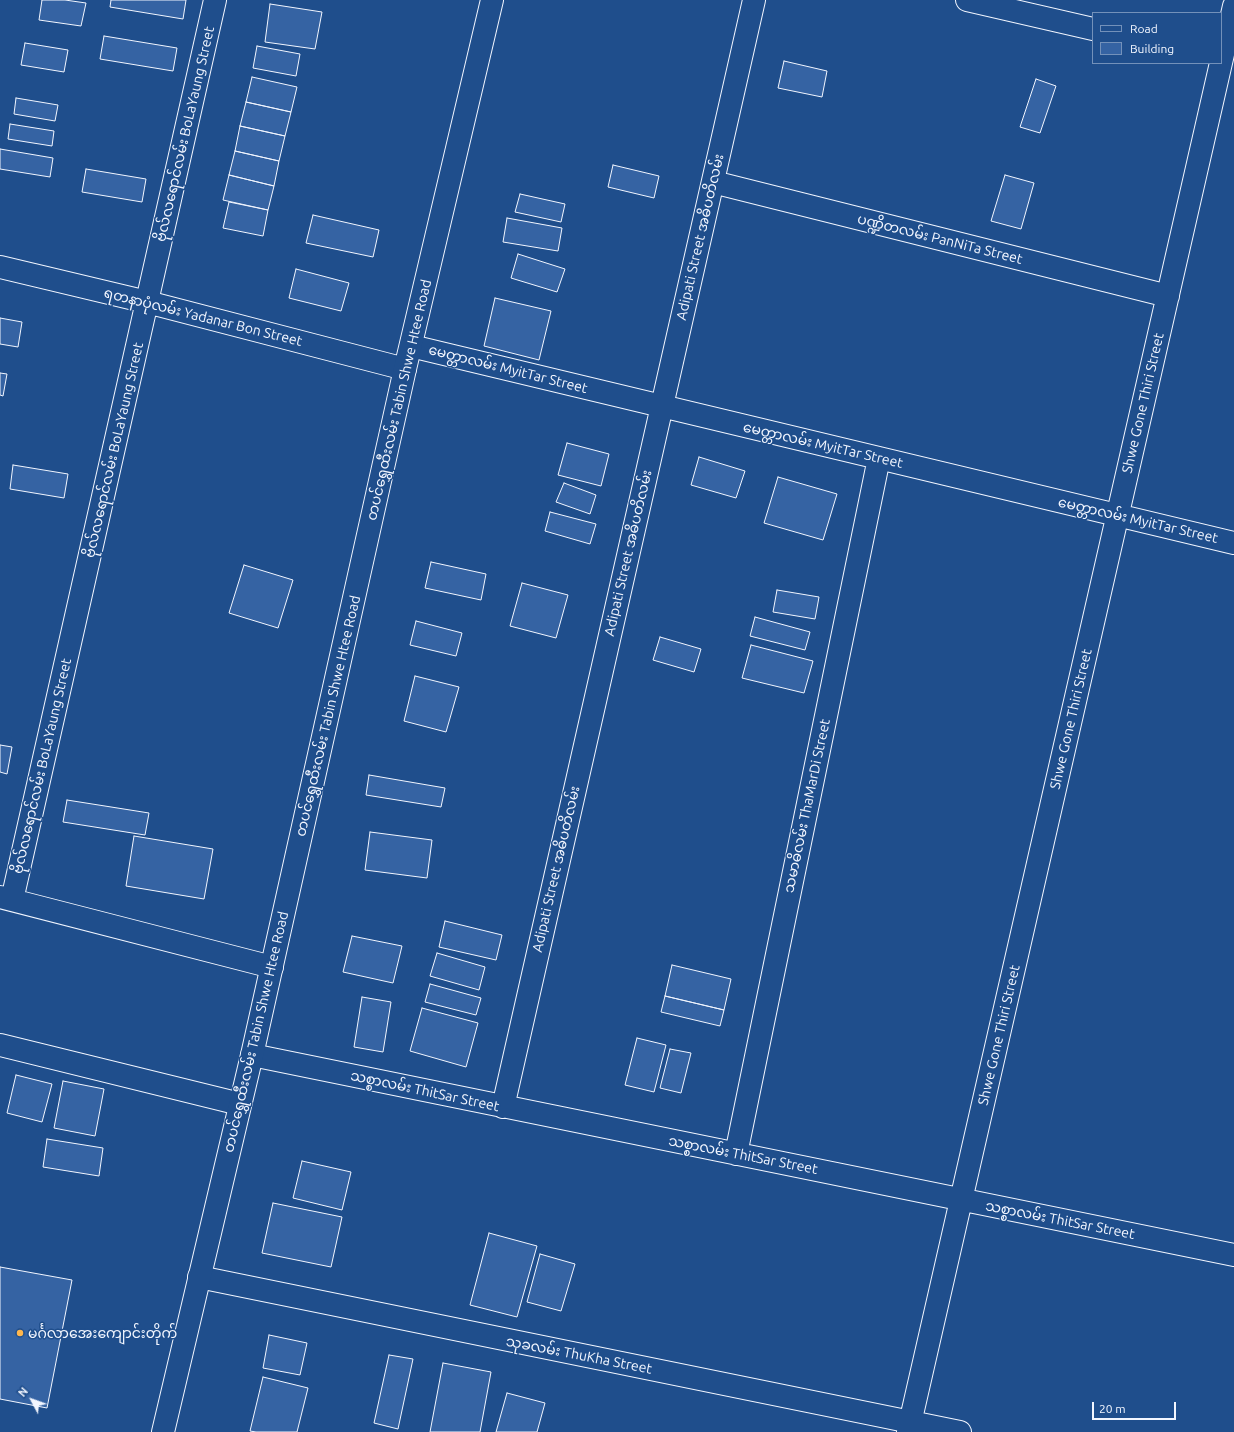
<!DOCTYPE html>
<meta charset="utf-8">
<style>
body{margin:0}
#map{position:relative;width:1234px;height:1432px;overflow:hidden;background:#1f4e8c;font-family:Ubuntu,sans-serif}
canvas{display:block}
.legend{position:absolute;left:1092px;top:12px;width:130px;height:52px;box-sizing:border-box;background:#1f4e8c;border:1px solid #7391ba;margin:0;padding:5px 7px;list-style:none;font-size:12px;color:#f2f6ff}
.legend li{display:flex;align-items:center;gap:8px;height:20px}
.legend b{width:20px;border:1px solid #7391ba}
.north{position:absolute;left:12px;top:1380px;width:40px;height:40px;-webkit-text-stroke:3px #1f4e8c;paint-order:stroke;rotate:311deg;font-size:11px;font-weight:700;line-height:16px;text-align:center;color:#f2f6ff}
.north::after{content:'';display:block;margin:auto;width:14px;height:18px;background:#f2f6ff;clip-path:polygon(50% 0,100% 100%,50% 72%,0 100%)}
.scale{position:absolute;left:1092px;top:1402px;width:84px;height:18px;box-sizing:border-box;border:2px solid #f2f6ff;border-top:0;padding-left:5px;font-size:12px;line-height:14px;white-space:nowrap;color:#f2f6ff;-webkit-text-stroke:3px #1f4e8c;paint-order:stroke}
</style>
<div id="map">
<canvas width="1234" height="1432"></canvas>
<ul class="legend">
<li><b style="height:5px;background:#1f4e8c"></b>Road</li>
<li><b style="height:11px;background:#3563a3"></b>Building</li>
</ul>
<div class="north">N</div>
<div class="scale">20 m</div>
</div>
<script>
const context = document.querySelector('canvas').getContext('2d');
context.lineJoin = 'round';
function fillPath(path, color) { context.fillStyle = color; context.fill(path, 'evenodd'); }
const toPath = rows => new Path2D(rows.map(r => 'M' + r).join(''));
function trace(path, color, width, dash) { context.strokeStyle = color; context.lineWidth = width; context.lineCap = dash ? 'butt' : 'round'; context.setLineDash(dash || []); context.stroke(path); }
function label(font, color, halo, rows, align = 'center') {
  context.font = font + ' Ubuntu,"Noto Sans Myanmar",sans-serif'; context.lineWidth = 3; context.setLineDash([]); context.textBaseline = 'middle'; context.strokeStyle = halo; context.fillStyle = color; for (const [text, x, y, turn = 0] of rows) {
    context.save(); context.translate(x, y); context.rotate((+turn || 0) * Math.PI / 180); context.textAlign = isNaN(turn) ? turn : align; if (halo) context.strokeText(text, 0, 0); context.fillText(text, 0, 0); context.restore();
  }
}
const building = toPath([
 [42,0,65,0,86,3,81,26,39,20,42,0],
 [111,0,186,0,183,19,110,7,111,0],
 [270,4,322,12,315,49,265,42,270,4],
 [104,36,177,48,173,71,100,59,104,36],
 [25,43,68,50,64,72,21,65,25,43],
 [257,46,300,54,296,76,253,68,257,46],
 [784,61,827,71,822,97,778,88,784,61],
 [252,77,297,87,291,112,246,102,252,77],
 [1036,79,1056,86,1040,133,1020,127,1036,79],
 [16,98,58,105,55,121,14,114,16,98],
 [246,102,291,112,285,136,240,126,246,102],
 [10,124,54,131,52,146,8,139,10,124],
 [240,126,285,136,279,161,235,151,240,126],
 [0,149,53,158,50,177,0,169,0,149],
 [235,151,279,161,274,186,229,175,235,151],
 [613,165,659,176,654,198,608,187,613,165],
 [86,169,146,179,142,202,82,192,86,169],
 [229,175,274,186,268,210,223,200,229,175],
 [1005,175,1034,183,1021,229,991,221,1005,175],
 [520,194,565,204,561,222,515,212,520,194],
 [229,202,268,210,263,236,223,228,229,202],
 [313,215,379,230,373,257,306,243,313,215],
 [507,218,562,228,558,251,503,242,507,218],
 [518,254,565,269,557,292,511,278,518,254],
 [296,269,349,283,341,311,289,298,296,269],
 [495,298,551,311,539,360,484,346,495,298],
 [0,318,22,322,18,347,0,344,0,318],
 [0,373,7,374,3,396,0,395,0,373],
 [567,443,609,454,601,486,558,475,567,443],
 [699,457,745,471,736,498,691,485,699,457],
 [13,465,68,474,64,498,10,489,13,465],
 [778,477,837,494,823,540,764,523,778,477],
 [564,483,596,495,590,514,556,502,564,483],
 [550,512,596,524,590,544,545,531,550,512],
 [431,562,486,574,481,600,425,588,431,562],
 [244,565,293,580,278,628,229,613,244,565],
 [522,583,568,595,556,638,510,626,522,583],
 [777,590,819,597,815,619,773,612,777,590],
 [755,617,810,632,805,650,750,636,755,617],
 [416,621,462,633,456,656,410,645,416,621],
 [660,637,701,649,694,672,653,660,660,637],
 [751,645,813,661,804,693,742,678,751,645],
 [415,676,459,687,446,732,404,721,415,676],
 [0,745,12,747,7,774,0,772,0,745],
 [369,775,445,788,441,807,366,795,369,775],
 [67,800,149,813,145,835,63,822,67,800],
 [370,832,432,840,427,878,365,870,370,832],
 [134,836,213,849,204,899,126,886,134,836],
 [445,921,502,935,496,960,439,947,445,921],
 [352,936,402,946,393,983,343,972,352,936],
 [437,953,485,967,479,990,430,976,437,953],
 [672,965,731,979,724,1010,665,996,672,965],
 [430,984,481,998,476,1015,425,1002,430,984],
 [665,996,724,1010,720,1026,661,1012,665,996],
 [362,997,391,1002,383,1052,354,1047,362,997],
 [422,1008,478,1023,466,1067,410,1051,422,1008],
 [637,1038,666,1045,654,1092,625,1085,637,1038],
 [670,1049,691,1053,681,1093,660,1088,670,1049],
 [16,1075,52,1084,42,1122,7,1113,16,1075],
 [63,1081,104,1089,95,1136,54,1128,63,1081],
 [47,1139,103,1148,99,1176,43,1167,47,1139],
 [302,1161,351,1172,342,1210,293,1198,302,1161],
 [273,1203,342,1217,331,1267,262,1253,273,1203],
 [489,1233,537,1246,517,1317,470,1305,489,1233],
 [540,1254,575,1264,561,1311,527,1302,540,1254],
 [0,1267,72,1280,47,1408,0,1399,0,1267],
 [269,1335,307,1343,300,1375,263,1368,269,1335],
 [389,1355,413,1359,398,1429,374,1423,389,1355],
 [443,1363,491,1372,480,1432,430,1432,443,1363],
 [263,1377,308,1388,297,1432,256,1432,250,1431,263,1377],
 [507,1393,545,1403,537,1432,496,1432,507,1393]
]);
fillPath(building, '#3563a3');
trace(building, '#f2f6ff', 1);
const minor = toPath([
 [967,0,1093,29],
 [713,182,1168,296],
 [0,267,147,302,405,369],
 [411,346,1234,543],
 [0,897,272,967],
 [12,900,215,0],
 [0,1045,240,1104],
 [252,1055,1234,1255],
 [503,1107,754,0],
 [736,1154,879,458],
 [199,1277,960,1432],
 [908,1432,1234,6]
]);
const tertiary = toPath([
 [163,1432,252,1055,405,369,492,0]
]);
trace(minor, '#f2f6ff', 24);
trace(tertiary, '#f2f6ff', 24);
trace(minor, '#1f4e8c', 22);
trace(tertiary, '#1f4e8c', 22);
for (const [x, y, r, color] of [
 [20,1333,4,"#ffb74d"]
]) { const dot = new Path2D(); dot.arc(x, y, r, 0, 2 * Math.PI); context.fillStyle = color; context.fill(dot); trace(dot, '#1f4e8c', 1.5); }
label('14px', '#f2f6ff', '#1f4e8c', [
 ["ဗိုလ်လရောင်လမ်း BoLaYaung Street",185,134,-77],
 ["Adipati Street အဓိပတိလမ်း",700,237,-77],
 ["ပဏ္ဍိတလမ်း PanNiTa Street",940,239,14],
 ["ရတနာပုံလမ်း Yadanar Bon Street",203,317,14],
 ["မေတ္တာလမ်း MyitTar Street",508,369,14],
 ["တပင်ရွှေထီးလမ်း Tabin Shwe Htee Road",399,400,-77],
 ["Shwe Gone Thiri Street",1143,403,-77],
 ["မေတ္တာလမ်း MyitTar Street",823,445,13],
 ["ဗိုလ်လရောင်လမ်း BoLaYaung Street",114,450,-77],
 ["မေတ္တာလမ်း MyitTar Street",1138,520,13],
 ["Adipati Street အဓိပတိလမ်း",628,553,-77],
 ["တပင်ရွှေထီးလမ်း Tabin Shwe Htee Road",328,716,-77],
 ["Shwe Gone Thiri Street",1071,719,-77],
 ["ဗိုလ်လရောင်လမ်း BoLaYaung Street",42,766,-77],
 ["သမာဓိလမ်း ThaMarDi Street",807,806,-78],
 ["Adipati Street အဓိပတိလမ်း",556,869,-77],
 ["တပင်ရွှေထီးလမ်း Tabin Shwe Htee Road",256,1032,-77],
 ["Shwe Gone Thiri Street",999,1035,-77],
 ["သစ္စာလမ်း ThitSar Street",425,1091,12],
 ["သစ္စာလမ်း ThitSar Street",743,1155,11],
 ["သစ္စာလမ်း ThitSar Street",1060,1220,11],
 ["သုခလမ်း ThuKha Street",579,1355,11]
]);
label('14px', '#f2f6ff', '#1f4e8c', [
 ["မင်္ဂလာအေးကျောင်းတိုက်",28,1333]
], 'left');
</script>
